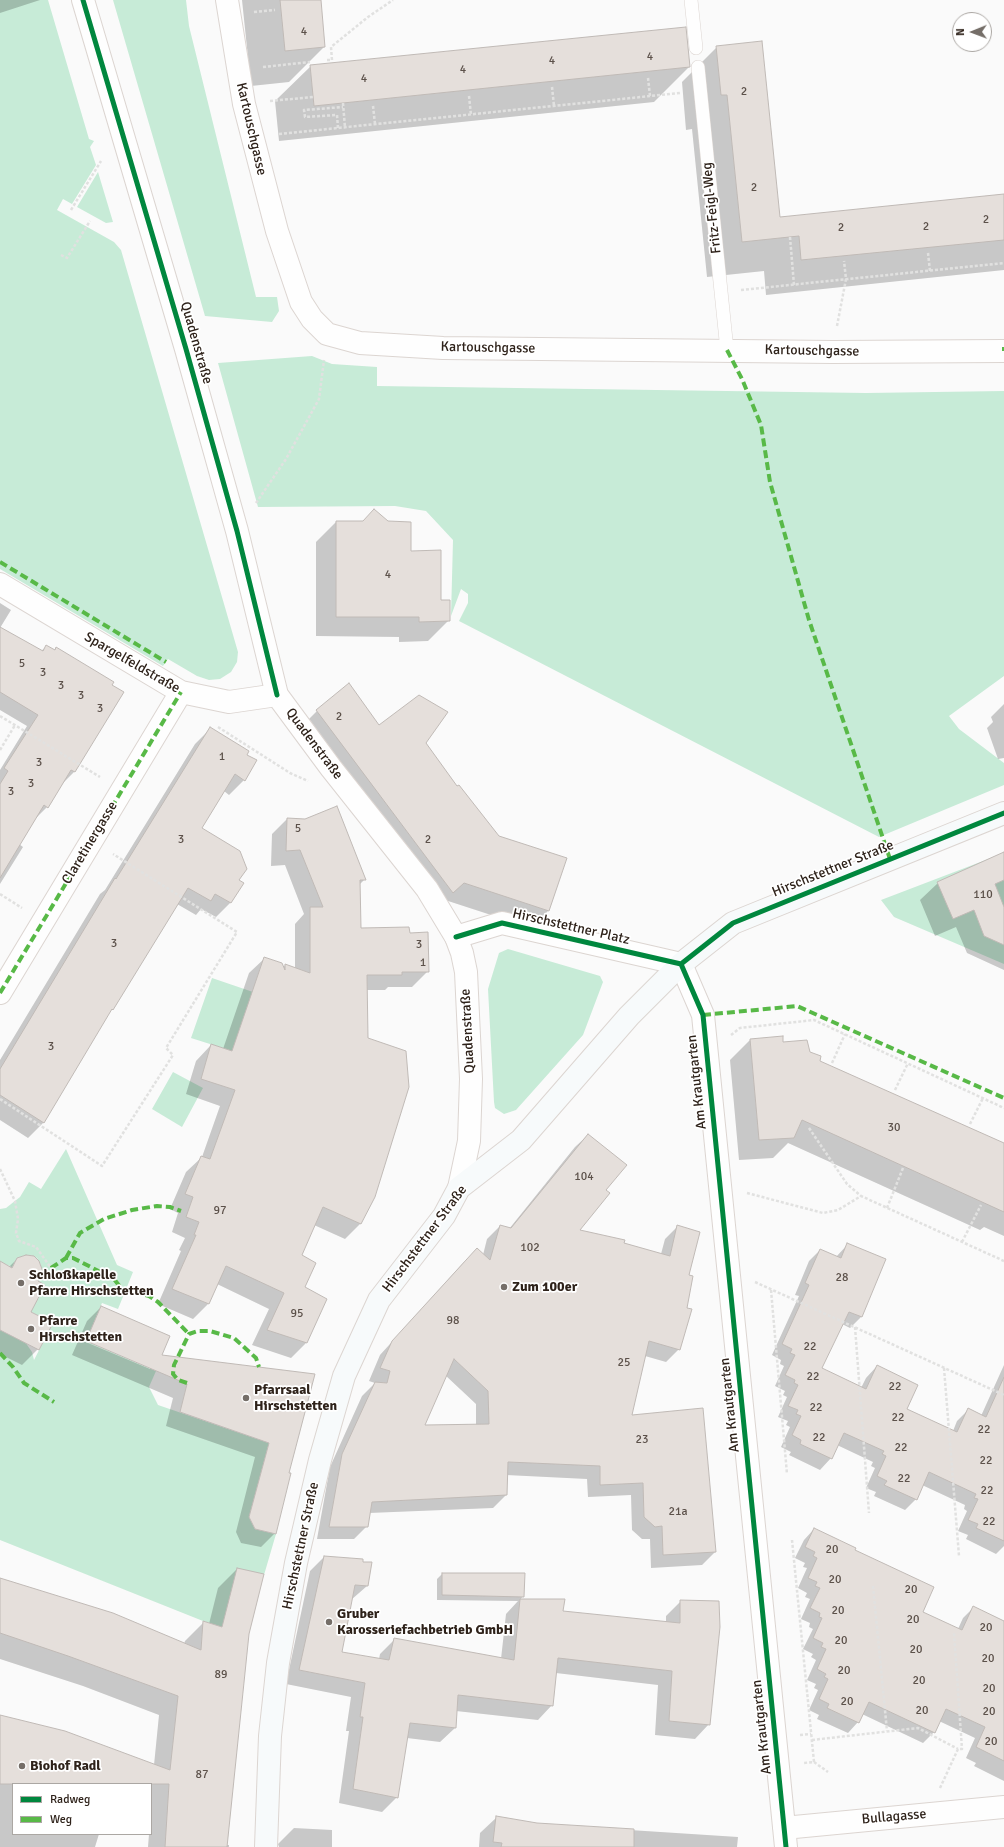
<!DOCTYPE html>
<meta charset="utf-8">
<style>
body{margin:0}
#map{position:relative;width:1004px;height:1847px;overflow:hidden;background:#fafafa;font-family:Signika,sans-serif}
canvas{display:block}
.legend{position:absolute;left:12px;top:1783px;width:140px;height:52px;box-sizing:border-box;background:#fff;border:1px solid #aba7a3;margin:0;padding:5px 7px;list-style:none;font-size:12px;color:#2e221a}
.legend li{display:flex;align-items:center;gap:8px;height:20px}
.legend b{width:20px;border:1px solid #aba7a3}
.north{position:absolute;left:952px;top:12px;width:40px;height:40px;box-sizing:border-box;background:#fff;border:1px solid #aba7a3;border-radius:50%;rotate:269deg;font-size:11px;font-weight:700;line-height:16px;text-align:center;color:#2e221a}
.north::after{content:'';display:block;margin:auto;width:14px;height:18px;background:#756e68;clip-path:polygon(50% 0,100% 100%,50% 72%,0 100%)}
</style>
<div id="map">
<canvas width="1004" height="1847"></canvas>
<ul class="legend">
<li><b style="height:5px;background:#00873e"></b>Radweg</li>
<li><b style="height:5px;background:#58b947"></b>Weg</li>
</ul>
<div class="north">N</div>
</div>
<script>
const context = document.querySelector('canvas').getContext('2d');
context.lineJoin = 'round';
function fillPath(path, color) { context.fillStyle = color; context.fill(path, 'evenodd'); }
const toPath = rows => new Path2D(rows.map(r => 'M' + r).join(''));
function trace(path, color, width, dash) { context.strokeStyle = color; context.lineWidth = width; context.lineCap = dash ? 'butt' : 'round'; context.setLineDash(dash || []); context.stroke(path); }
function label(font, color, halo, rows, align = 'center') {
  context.font = font + ' Signika,sans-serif'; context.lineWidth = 3.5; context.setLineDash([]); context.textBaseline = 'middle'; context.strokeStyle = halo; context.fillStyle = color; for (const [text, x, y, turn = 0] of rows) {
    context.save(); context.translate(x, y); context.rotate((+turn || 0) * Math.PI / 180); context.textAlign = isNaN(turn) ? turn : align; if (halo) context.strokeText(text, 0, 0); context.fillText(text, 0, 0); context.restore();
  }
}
fillPath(toPath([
 [0,0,48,0,89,139,94,141,90,147,96,165,72,204,63,199,57,210,114,242,121,250,238,652,237,662,231,672,220,679,209,680,197,676,168,659,163,666,0,569],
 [113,0,186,0,189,26,256,297,277,297,279,311,272,322,205,316],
 [98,172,113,222,106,223,77,207],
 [312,356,332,364,377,367,377,386,866,393,1004,391,1004,676,949,716,959,729,1004,763,1004,785,879,837,459,621,468,603,468,594,461,589,451,616,453,540,426,511,395,506,258,507,218,363],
 [1004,853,1004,964,894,917,881,900],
 [508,949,600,976,603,982,583,1035,516,1110,504,1114,495,1108,494,1102,488,989,499,953],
 [212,978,253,992,232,1051,191,1038],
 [173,1072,203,1088,182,1127,152,1109],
 [66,1149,117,1265,133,1272,118,1309,102,1303,86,1341,156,1371,149,1387,158,1405,269,1443,249,1517,255,1529,276,1534,264,1575,241,1569,222,1627,203,1621,0,1540,0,1330,25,1342,32,1352,34,1360,53,1323,23,1308,38,1299,45,1285,38,1281,42,1275,40,1273,41,1265,37,1258,30,1255,23,1256,17,1262,15,1261,12,1267,0,1262,0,1209,6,1208,20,1197,29,1182,41,1189]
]), '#c7ebd7');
fillPath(toPath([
 [0,0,40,0,0,13],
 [242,0,320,0,324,47,289,82,251,86],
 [717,47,779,218,1004,195,1004,270,766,295,764,271,707,277,692,129,686,130,682,82],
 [311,66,689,67,654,102,279,141,275,101],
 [336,522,410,552,449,620,428,641,399,642,399,637,316,636,316,542],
 [0,603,11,610,0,628],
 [0,628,41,651,47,646,54,650,56,648,122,692,74,772,63,783,47,807,36,818,19,844,23,847,0,884,0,770,27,726,0,710],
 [1004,704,1004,758,998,759,987,728,993,722,991,717],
 [317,711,379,726,425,743,548,911,531,928,445,900,300,728],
 [210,729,246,755,244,780,229,795,224,791,201,828,238,880,231,902,216,917,201,909,196,915,177,904,112,1009,108,1013,43,1123,28,1138,0,1120,0,1060,100,894,105,890,195,744],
 [287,819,364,880,359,885,360,930,410,934,428,971,412,987,388,987,385,990,366,990,361,1223,345,1239,314,1225,300,1256,306,1343,291,1358,252,1345,269,1309,217,1284,208,1304,193,1319,158,1304,181,1251,179,1250,185,1238,172,1232,178,1213,170,1209,186,1172,202,1157,220,1106,186,1094,196,1061,211,1045,223,1049,249,973,265,958,283,968,285,965,295,968,295,924,304,914,285,865,271,866,272,834],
 [1004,853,1004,970,967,953,956,927,935,936,920,900,938,883],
 [750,1040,782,1043,809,1053,818,1062,1004,1144,1004,1236,984,1227,980,1230,788,1143,773,1158,739,1160,730,1060],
 [588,1135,605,1190,578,1230,661,1254,665,1239,678,1226,687,1276,679,1349,666,1362,645,1356,631,1416,715,1552,702,1565,651,1568,650,1539,642,1539,632,1530,631,1495,588,1497,587,1479,506,1475,506,1495,493,1508,369,1513,367,1526,354,1539,317,1539,330,1467,362,1396,375,1383,369,1381,380,1355,464,1262,483,1255,487,1239,500,1226,509,1229,575,1147],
 [445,1375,476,1404,476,1425,423,1427],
 [848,1244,861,1317,850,1328,842,1324,820,1369,861,1388,866,1378,877,1366,906,1409,953,1431,957,1421,968,1410,981,1416,1004,1365,1004,1546,996,1554,966,1539,968,1535,958,1531,967,1511,964,1509,965,1505,922,1485,916,1499,905,1510,874,1496,876,1492,866,1488,875,1468,871,1466,873,1462,837,1445,831,1458,820,1470,789,1455,791,1452,781,1447,790,1427,786,1425,788,1421,778,1417,787,1397,783,1395,785,1391,775,1386,784,1366,780,1364,781,1360,772,1355,799,1296,795,1295,809,1261,820,1250,836,1257],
 [17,1259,37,1281,29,1312,38,1349,22,1365,0,1354,0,1262,9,1267],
 [101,1307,161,1356,313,1375,288,1474,275,1533,261,1547,241,1543,236,1532,255,1457,166,1426,173,1398,72,1355,87,1321],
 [81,1338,150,1367,150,1369,81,1340],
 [814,1529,853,1551,922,1612,958,1629,963,1618,973,1608,1004,1622,1004,1781,974,1766,976,1763,966,1758,975,1738,939,1721,934,1732,923,1743,862,1714,858,1722,848,1733,817,1719,819,1715,809,1710,818,1690,814,1688,816,1684,807,1680,816,1660,811,1657,813,1654,803,1649,813,1629,809,1627,810,1623,801,1619,810,1599,805,1597,807,1593,798,1588,807,1568,803,1567,805,1563,795,1558,804,1540],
 [324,1557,367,1586,351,1600,341,1653,379,1659,380,1654,395,1639,501,1659,506,1614,518,1601,437,1600,437,1579,442,1574,523,1596,520,1600,564,1600,562,1612,666,1622,666,1616,681,1601,709,1724,695,1739,655,1735,658,1685,556,1673,552,1705,538,1720,456,1711,455,1728,440,1742,407,1738,397,1797,382,1812,339,1803,349,1731,346,1731,351,1697,286,1684,310,1571],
 [237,1569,248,1634,226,1845,229,1845,229,1847,148,1847,149,1834,151,1834,151,1784,13,1784,13,1834,99,1834,95,1847,0,1847,0,1716,154,1765,159,1715,83,1686,0,1659,0,1579,184,1644,185,1641,204,1622,209,1624,218,1588],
 [497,1817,537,1824,738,1837,737,1847,479,1847,480,1833],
 [294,1828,332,1830,332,1847,279,1847,278,1844]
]), '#0003');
const building = toPath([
 [280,0,321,0,325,47,285,51,280,0],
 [686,27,690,67,314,106,310,65,686,27],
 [762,41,780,217,1004,194,1004,240,801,260,799,236,742,242,727,95,721,95,716,46,762,41],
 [374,509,388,521,411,522,411,551,441,550,441,600,450,600,450,621,419,622,419,617,336,617,336,521,363,521,374,509],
 [0,627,43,651,46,645,55,650,56,647,114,682,112,685,124,692,75,772,71,770,48,808,44,805,0,878,0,784,8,771,4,768,38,715,0,692,0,627],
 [349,683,379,725,419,695,448,712,426,743,457,786,459,785,499,836,567,858,549,911,464,883,453,893,316,710,349,683],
 [210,727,249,751,247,755,257,760,245,781,235,774,202,828,240,851,247,869,239,880,244,883,231,903,215,894,211,901,188,888,113,1010,112,1009,44,1123,0,1095,0,1069,115,878,116,879,210,727],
 [337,806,366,880,360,880,361,928,409,927,410,933,428,932,429,972,402,972,402,975,367,975,368,1038,406,1051,409,1087,375,1197,361,1224,323,1207,302,1255,316,1263,305,1287,327,1299,307,1343,267,1330,284,1293,226,1266,209,1304,172,1289,196,1235,194,1235,199,1222,186,1217,193,1197,185,1194,201,1156,210,1159,235,1090,201,1079,211,1044,232,1051,264,957,282,963,285,970,285,964,310,973,310,907,323,907,300,850,286,851,287,818,305,819,337,806],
 [1004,852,1004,880,995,884,1004,907,1004,945,984,936,974,910,953,919,937,882,1004,852],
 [783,1036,783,1042,807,1040,810,1052,821,1056,820,1061,1004,1143,1004,1212,802,1120,794,1138,759,1140,750,1039,783,1036],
 [588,1134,627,1165,606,1190,610,1193,580,1230,625,1240,624,1243,670,1256,677,1225,700,1232,689,1275,693,1276,687,1308,692,1309,680,1350,649,1341,632,1415,703,1408,716,1552,663,1555,662,1526,655,1527,644,1517,643,1483,600,1485,600,1466,508,1462,507,1495,372,1502,368,1527,329,1527,342,1454,375,1382,387,1383,390,1371,380,1368,392,1341,477,1248,490,1260,500,1225,511,1228,588,1134],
 [454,1359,488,1391,489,1424,425,1425,454,1359],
 [847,1243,886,1259,862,1317,849,1312,822,1368,866,1389,877,1365,918,1385,907,1409,957,1432,968,1408,986,1417,1004,1377,1004,1541,976,1528,978,1524,968,1520,978,1499,974,1498,976,1494,929,1472,917,1500,884,1485,887,1481,877,1476,886,1456,882,1454,884,1451,844,1433,832,1459,800,1444,801,1440,792,1435,801,1416,796,1414,798,1410,788,1406,798,1385,794,1383,795,1380,785,1375,795,1355,790,1353,792,1349,782,1344,809,1285,805,1283,820,1249,841,1258,847,1243],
 [26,1255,34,1256,39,1261,43,1272,38,1281,45,1285,31,1312,53,1323,39,1350,0,1330,0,1261,12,1268,17,1258,26,1255],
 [101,1306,170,1336,162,1355,315,1374,289,1473,291,1473,276,1534,255,1529,249,1517,269,1443,180,1412,187,1384,86,1341,101,1306],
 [814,1528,856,1548,855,1550,934,1587,923,1612,962,1630,973,1606,1004,1621,1004,1761,976,1747,985,1727,946,1709,935,1733,869,1702,859,1723,827,1708,829,1704,819,1699,828,1679,824,1677,826,1674,817,1669,826,1649,821,1647,823,1643,813,1638,822,1618,819,1617,820,1613,810,1608,820,1588,815,1586,817,1582,808,1578,817,1558,813,1556,815,1552,805,1547,814,1528],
 [324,1556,363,1559,363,1562,372,1562,368,1586,355,1585,342,1652,389,1660,394,1638,514,1660,520,1599,565,1599,563,1611,680,1623,680,1600,719,1601,720,1627,710,1725,669,1721,672,1671,558,1658,553,1706,458,1695,456,1728,410,1723,398,1798,353,1789,363,1717,360,1717,365,1683,299,1670,324,1556],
 [237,1568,264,1574,249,1634,227,1847,165,1847,169,1784,0,1784,0,1715,65,1731,170,1770,178,1696,68,1656,0,1633,0,1578,113,1613,201,1650,203,1621,222,1627,237,1568],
 [442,1573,525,1573,524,1597,442,1595,442,1573],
 [496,1816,537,1823,634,1829,634,1847,501,1847,502,1843,493,1842,496,1816]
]);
fillPath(building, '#e5dfdb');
trace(building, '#c0bab6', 1);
const service = toPath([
 [691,0,696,48],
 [698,67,727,350]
]);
const minor = toPath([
 [227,0,244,104,277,231,301,302,312,319,327,334,360,343,443,348,833,352,1004,351],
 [0,584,181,692,229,702,277,695],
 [456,937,502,923,681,964,703,1015,786,1847],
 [0,993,181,692],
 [784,1828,1004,1807]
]);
const tertiary = toPath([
 [83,0,186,349,237,531,277,695,331,768,427,889,456,937,462,953,466,972,471,1079,469,1141,459,1188]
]);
const secondary = toPath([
 [266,1847,270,1736,278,1663,296,1563,320,1460,344,1376,379,1300,444,1216,459,1188,521,1140,629,1016,681,964,733,923,1004,813]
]);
trace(service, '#dcd5d1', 14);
trace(minor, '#dcd5d1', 24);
trace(tertiary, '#dcd5d1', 24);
trace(secondary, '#dcd5d1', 24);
trace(toPath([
 [254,12,275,10],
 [327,60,332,60,331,47,368,17,393,0],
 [263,67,310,62],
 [648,78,650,96],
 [552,87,554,106],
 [469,96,471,115],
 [270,101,313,97],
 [343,103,345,128],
 [373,106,375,124],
 [338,128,337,115,305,117,304,110,343,107],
 [279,134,680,93],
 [71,210,101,161],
 [790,237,794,285],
 [928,253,930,271],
 [61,255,67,258,90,221],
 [741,290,1004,263],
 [837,326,846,279,844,261],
 [256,503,286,459,319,399,324,360],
 [0,716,100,777],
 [218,727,290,773,308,781],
 [0,750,15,725],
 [0,894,22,908],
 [731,1035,740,1028,814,1020,1004,1108],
 [832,1063,845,1034],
 [895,1090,908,1063],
 [0,1099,102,1166,173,1055,166,1048,237,932,113,854],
 [970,1124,983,1098],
 [809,1128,847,1184,861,1196],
 [0,1169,15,1201,18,1219,16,1233,19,1241,36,1247,51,1268],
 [747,1193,823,1213,838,1210,861,1196,1004,1261],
 [887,1208,903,1168],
 [962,1242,981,1205],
 [755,1282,1004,1395],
 [771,1290,787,1474],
 [855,1327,869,1513],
 [944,1368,959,1556],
 [792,1540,814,1762,803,1763],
 [873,1586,887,1731],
 [800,1735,811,1734],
 [812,1740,918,1728,958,1749],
 [814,1762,828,1772],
 [940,1788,958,1749,962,1749,954,1633]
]), '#e1e1e0', 2.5, [3, 2]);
trace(service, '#fefefe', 13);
trace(minor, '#fefefe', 22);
trace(tertiary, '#fefefe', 22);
trace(secondary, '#f7fafb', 22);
trace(toPath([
 [727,350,742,379,761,425,770,482,809,620,890,859],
 [1004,351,1004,347],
 [0,562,166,662],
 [0,993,181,692],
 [703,1015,797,1006,1004,1098],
 [66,1258,80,1233,104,1219,132,1210,157,1206,170,1207,181,1211],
 [51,1268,66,1258,73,1258,81,1262,114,1279,121,1288,126,1290,149,1296,158,1302,189,1334],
 [0,1353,13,1367,24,1383,54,1402],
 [187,1383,178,1380,173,1374,174,1365,189,1334,198,1331,210,1331,234,1338,256,1358,259,1367]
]), '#58b947', 4, [8, 4]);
trace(toPath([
 [83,0,186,349,237,531,277,695],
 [456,937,502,923,681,964],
 [681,964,703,1015,786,1847],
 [681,964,733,923,1004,813]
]), '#00873e', 5);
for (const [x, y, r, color] of [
 [21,1283,4,"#756e68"],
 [504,1287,4,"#756e68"],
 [31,1329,4,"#756e68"],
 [246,1398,4,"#756e68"],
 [329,1622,4,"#756e68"],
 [22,1766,4,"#756e68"]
]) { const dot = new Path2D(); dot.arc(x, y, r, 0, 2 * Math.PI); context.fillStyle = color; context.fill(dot); trace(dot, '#fff', 1.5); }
label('12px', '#5c514a', null, [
 ["4",304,32],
 ["4",650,57],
 ["4",552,61],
 ["4",463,70],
 ["4",364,79],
 ["2",744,92],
 ["2",754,188],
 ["2",986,220],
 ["2",926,227],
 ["2",841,228],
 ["4",388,575],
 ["5",22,664],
 ["3",43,673],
 ["3",61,686],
 ["3",81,696],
 ["3",100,709],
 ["2",339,717],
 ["1",222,757],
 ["3",39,763],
 ["3",31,784],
 ["3",11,792],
 ["5",298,829],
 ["3",181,840],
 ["2",428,840],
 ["110",983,895],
 ["3",114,944],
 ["3",419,945],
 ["1",423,963],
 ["3",51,1047],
 ["30",894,1128],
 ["104",584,1177],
 ["97",220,1211],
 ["102",530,1248],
 ["28",842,1278],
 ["95",297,1314],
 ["98",453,1321],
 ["22",810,1347],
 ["25",624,1363],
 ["22",813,1377],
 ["22",895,1387],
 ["22",816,1408],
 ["22",898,1418],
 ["22",984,1430],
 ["22",819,1438],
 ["23",642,1440],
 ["22",901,1448],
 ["22",986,1461],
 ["22",904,1479],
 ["22",987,1491],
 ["21a",678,1512],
 ["22",989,1522],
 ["20",832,1550],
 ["20",835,1580],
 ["20",911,1590],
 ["20",838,1611],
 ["20",913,1620],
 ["20",986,1628],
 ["20",841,1641],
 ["20",916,1650],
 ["20",988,1659],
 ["20",844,1671],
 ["89",221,1675],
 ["20",919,1681],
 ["20",989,1689],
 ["20",847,1702],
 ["20",922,1711],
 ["20",989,1712],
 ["20",991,1742],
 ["87",202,1775]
]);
label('14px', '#2e221a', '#fff', [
 ["Kartouschgasse",251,129,77],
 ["Fritz-Feigl-Weg",712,208,-96],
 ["Quadenstraße",196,343,74],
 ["Kartouschgasse",488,348,1],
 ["Kartouschgasse",812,351,1],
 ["Spargelfeldstraße",132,663,30],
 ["Quadenstraße",314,744,53],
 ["Claretinergasse",90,843,-59],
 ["Hirschstettner Straße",833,869,-22],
 ["Hirschstettner Platz",571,927,13],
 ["Quadenstraße",468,1031,-93],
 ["Am Krautgarten",697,1082,-96],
 ["Hirschstettner Straße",425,1239,-53],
 ["Am Krautgarten",730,1405,-96],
 ["Hirschstettner Straße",301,1546,-78],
 ["Am Krautgarten",762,1727,-96],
 ["Bullagasse",894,1817,-5]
]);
label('bold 14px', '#2e221a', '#fff', [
 ["Schloßkapelle",29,1275],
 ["Pfarre Hirschstetten",29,1291],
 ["Zum 100er",512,1287],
 ["Pfarre",39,1321],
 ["Hirschstetten",39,1337],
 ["Pfarrsaal",254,1390],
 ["Hirschstetten",254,1406],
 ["Gruber",337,1614],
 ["Karosseriefachbetrieb GmbH",337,1630],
 ["Biohof Radl",30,1766]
], 'left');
</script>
